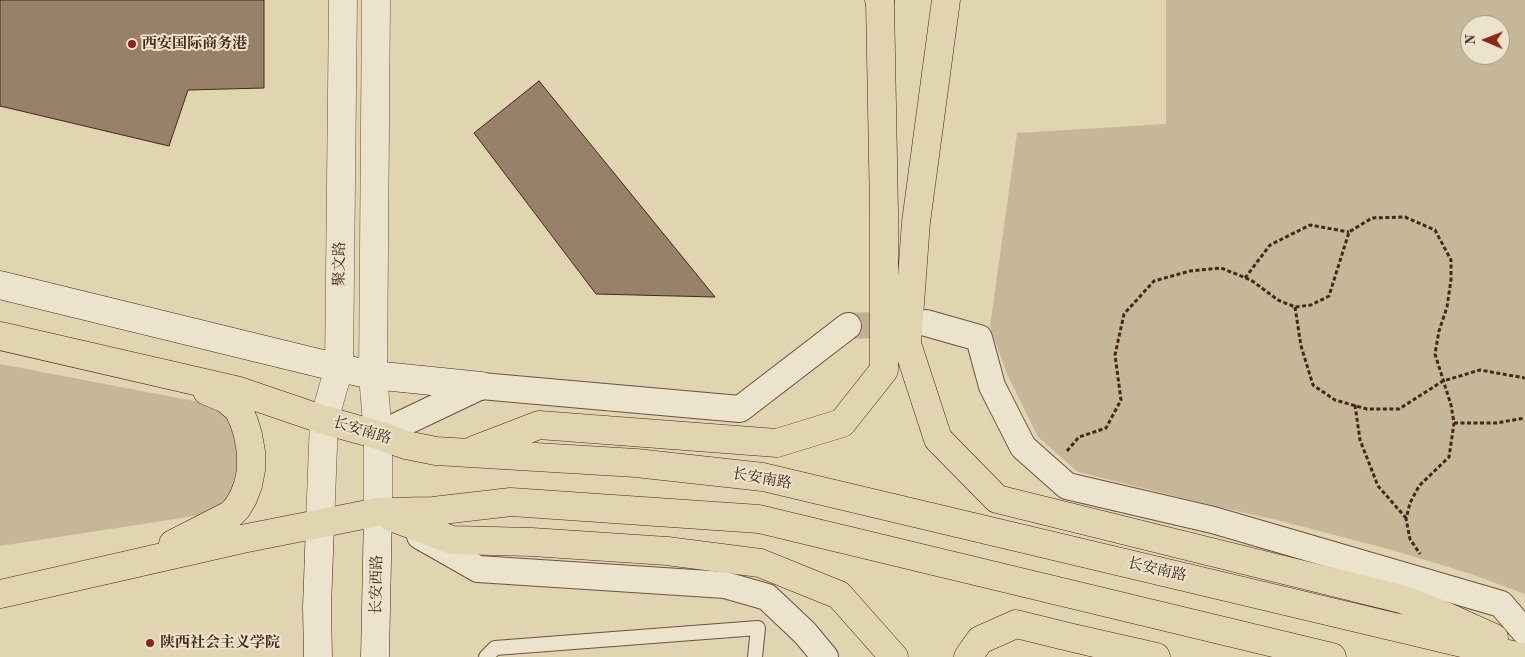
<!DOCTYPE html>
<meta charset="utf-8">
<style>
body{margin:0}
#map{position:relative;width:1525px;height:657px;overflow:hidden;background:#e0d4b1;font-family:"Old Standard TT",serif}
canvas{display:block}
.north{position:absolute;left:1460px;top:15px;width:50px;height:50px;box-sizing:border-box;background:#ebe3cc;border:1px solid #a99885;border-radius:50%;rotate:271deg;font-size:14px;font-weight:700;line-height:20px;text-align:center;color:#47271b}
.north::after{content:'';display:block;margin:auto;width:18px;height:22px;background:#8f2418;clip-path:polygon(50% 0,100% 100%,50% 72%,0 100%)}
</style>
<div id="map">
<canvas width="1525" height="657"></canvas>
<div class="north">N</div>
</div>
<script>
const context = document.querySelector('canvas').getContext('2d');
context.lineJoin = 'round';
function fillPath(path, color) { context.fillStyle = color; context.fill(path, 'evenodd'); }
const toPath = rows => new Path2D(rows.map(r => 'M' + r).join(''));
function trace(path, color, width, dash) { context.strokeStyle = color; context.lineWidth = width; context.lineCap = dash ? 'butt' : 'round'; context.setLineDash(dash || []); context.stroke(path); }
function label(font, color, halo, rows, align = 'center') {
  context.font = font + ' "Old Standard TT","Noto Serif SC",serif'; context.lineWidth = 4; context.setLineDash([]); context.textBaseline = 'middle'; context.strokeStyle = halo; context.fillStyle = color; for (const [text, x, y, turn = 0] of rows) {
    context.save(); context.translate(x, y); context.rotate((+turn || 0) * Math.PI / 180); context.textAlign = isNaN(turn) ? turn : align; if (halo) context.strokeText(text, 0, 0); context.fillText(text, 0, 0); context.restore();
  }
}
fillPath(toPath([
 [1166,0,1525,0,1525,594,1468,573,1392,550,1281,521,1215,506,1078,472,1038,437,1007,374,990,327,1017,133,1166,124],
 [1470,25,1500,25,1500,55,1470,55],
 [0,364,194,401,227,411,243,455,233,498,207,514,0,546]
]), '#c6b798');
const building = toPath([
 [0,0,264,0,264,88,188,90,169,146,0,106,0,0],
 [539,81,715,297,596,294,474,133,539,81]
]);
fillPath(building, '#978169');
trace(building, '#47271b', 1);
trace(toPath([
 [848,326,905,324]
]), '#c1b193', 26, [26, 13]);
const service = toPath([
 [486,657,495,648,758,628,755,657]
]);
const minor = toPath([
 [926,323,979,338,992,386,1023,447,1067,486,1213,520,1501,604,1525,632],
 [378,435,481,386,740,409,848,326],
 [420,536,478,569,725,585,767,597,805,633,825,657]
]);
const tertiary = toPath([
 [376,0,373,375,378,435,378,512],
 [320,525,324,420,339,368,343,0]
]);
const secondary = toPath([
 [0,285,339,368,373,375,481,386],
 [318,657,317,607,320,525],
 [375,657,378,512]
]);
const primary = toPath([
 [946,0,916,222,907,344,938,439,997,499,1401,599,1443,615,1494,638],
 [0,336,239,391,324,420,378,435,406,445,436,451,636,463,763,477,1521,657],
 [474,450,539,425,777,443,842,423,884,370,884,212,880,1],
 [391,517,452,540,532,542,667,551,760,563,839,595,894,657],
 [173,544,230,515,237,508,243,498,248,485,251,470,251,452,248,435,244,422,238,409,226,399,207,391],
 [0,594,242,539,378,512,433,511,511,502,759,519,1332,657],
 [968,657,980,640,1016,624,1073,638,1156,657]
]);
const motorway = toPath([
 [879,0,880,1]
]);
trace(service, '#6d5240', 16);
trace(minor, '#6d5240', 28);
trace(tertiary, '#6d5240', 29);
trace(secondary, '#47271b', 29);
trace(primary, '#47271b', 29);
trace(motorway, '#47271b', 29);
trace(toPath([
 [1245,278,1270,245,1310,225,1349,232],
 [1295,307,1301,346,1313,385,1335,400,1367,409,1399,409,1443,381,1480,370,1525,378],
 [1355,405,1360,440,1378,486,1406,518],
 [1454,423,1496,423,1525,418],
 [1067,451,1079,437,1106,428,1121,400,1115,355,1124,314,1154,281,1190,271,1221,268,1251,280,1278,300,1295,307,1311,305,1329,296,1349,232,1372,218,1405,217,1435,230,1451,260,1451,280,1447,307,1439,331,1435,354,1451,405,1454,423,1449,457,1419,486,1410,503,1406,519,1410,539,1420,554]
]), '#47271b', 3, [4, 2.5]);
trace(service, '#ebe3cc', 14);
trace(minor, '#ebe3cc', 26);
trace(tertiary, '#ebe3cc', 28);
trace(secondary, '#ebe3cc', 28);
trace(primary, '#e0d4b1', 28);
trace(motorway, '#e0d4b1', 28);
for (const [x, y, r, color] of [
 [132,44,5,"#8f2418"],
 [150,643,5,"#8f2418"]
]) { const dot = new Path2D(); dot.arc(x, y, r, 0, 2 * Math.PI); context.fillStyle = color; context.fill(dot); trace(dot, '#ebe3cc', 2); }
label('bold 15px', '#47271b', '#ebe3cc', [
 ["西安国际商务港",142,44],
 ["陕西社会主义学院",160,643]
], 'left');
label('15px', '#47271b', '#ebe3cc', [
 ["聚文路",340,264,-89],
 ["长安南路",362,431,17],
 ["长安南路",762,479,10],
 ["长安南路",1157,570,13],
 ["长安西路",377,585,-89]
]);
</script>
